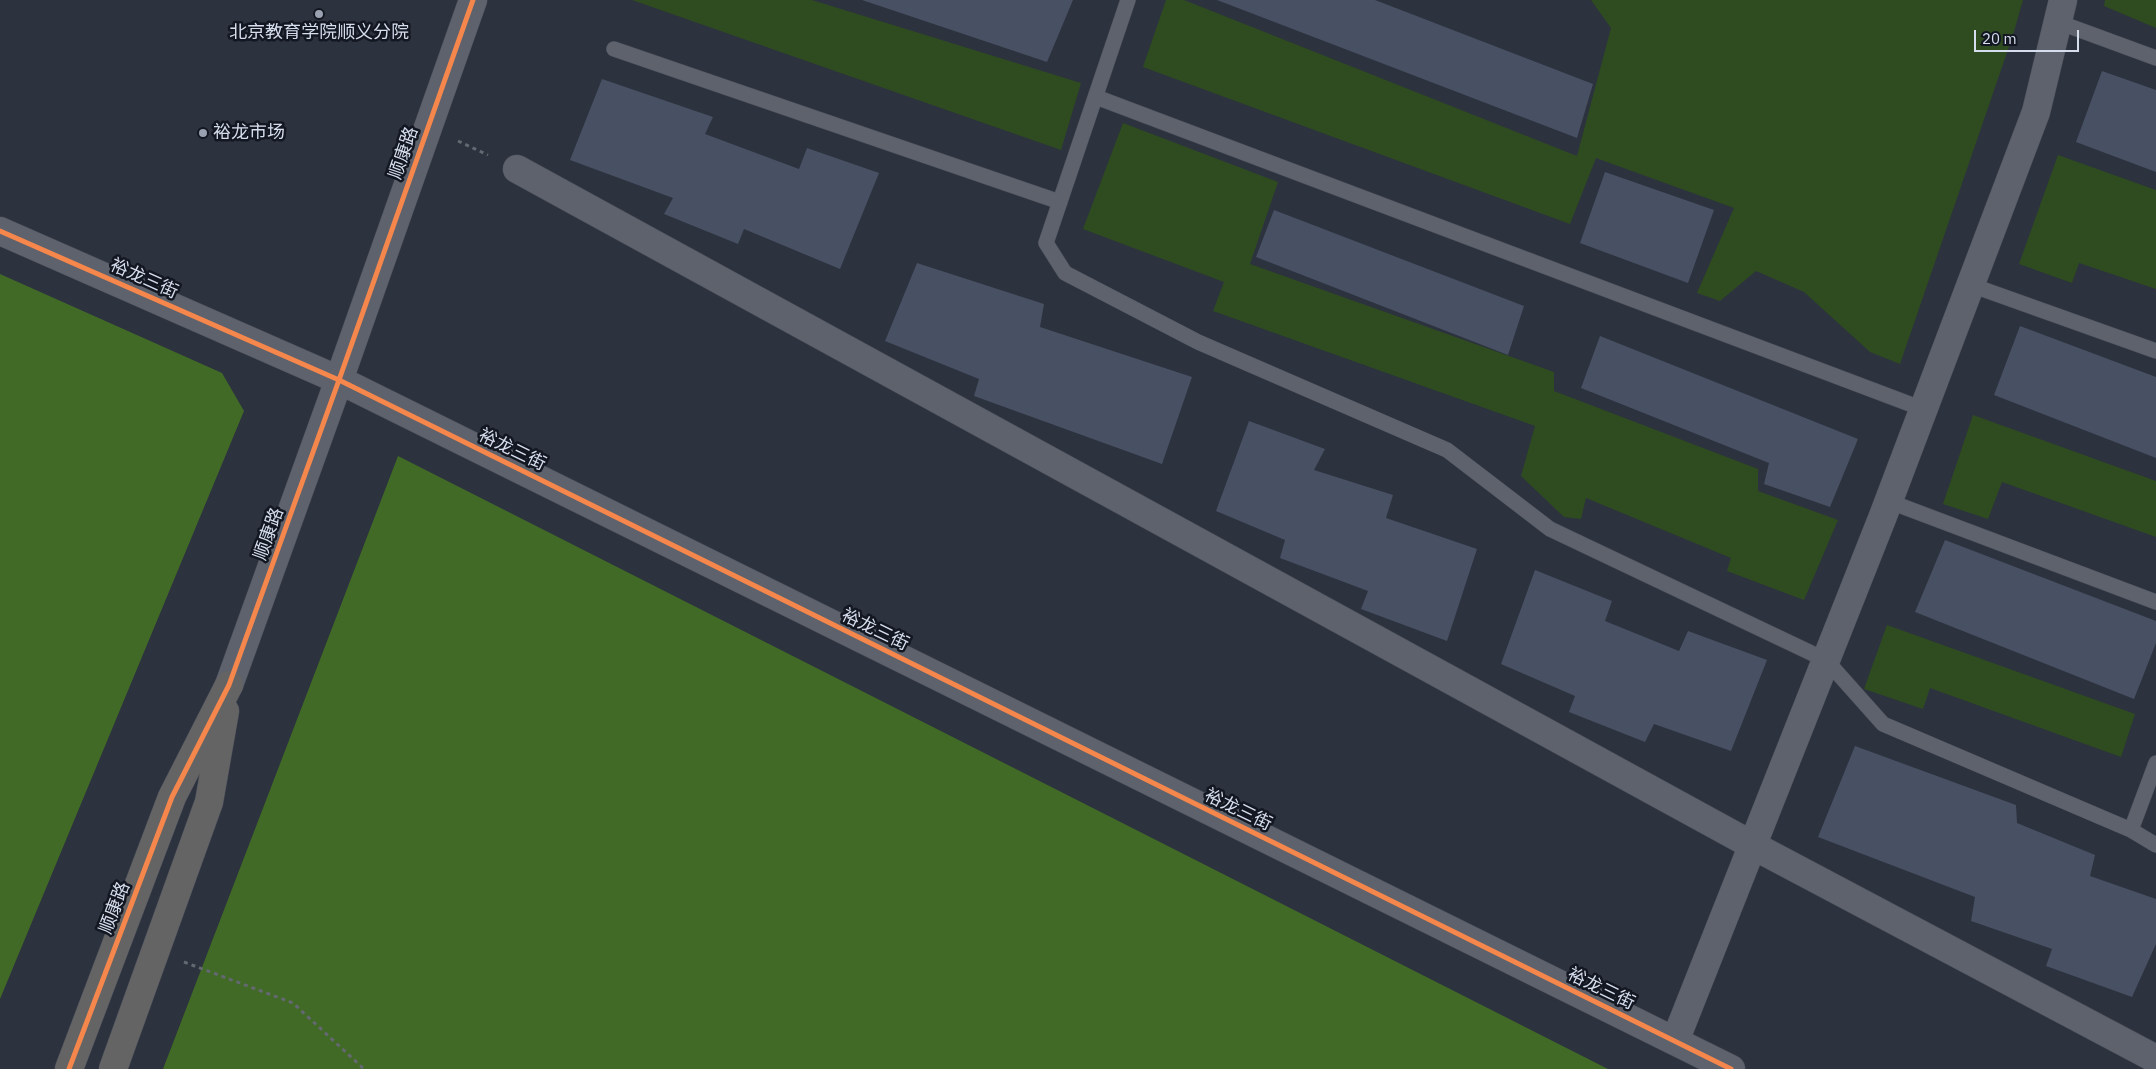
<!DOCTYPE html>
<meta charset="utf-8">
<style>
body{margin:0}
#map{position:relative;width:2156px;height:1069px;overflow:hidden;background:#2c323e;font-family:"IBM Plex Sans",sans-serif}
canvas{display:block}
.scale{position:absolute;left:1974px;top:30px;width:105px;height:22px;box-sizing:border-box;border:2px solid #d6dded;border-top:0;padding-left:6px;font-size:15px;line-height:18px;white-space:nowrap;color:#d6dded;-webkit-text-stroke:4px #121721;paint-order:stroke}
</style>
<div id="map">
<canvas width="2156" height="1069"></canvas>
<div class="scale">20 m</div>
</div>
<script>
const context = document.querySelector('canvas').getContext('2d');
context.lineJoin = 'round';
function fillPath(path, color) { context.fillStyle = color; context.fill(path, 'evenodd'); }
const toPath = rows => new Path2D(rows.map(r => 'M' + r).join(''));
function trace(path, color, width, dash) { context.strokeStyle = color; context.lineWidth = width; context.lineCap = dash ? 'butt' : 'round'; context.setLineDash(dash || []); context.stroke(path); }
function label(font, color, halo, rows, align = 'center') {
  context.font = font + ' "IBM Plex Sans","Noto Sans SC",sans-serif'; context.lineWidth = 5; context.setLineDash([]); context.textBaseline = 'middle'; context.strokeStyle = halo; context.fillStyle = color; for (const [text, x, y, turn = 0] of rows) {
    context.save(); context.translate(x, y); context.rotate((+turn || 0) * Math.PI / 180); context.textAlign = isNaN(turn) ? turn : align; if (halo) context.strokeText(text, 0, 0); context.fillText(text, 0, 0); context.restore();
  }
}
fillPath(toPath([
 [632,0,812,0,1081,83,1061,150],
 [1166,0,1184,0,1577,156,1611,28,1591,0,2023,0,2013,35,1900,364,1870,352,1804,292,1756,271,1720,301,1697,293,1734,208,1596,158,1570,224,1143,67],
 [2105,0,2156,0,2156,28,2104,6],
 [1123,123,1278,182,1250,264,1554,372,1554,391,1758,469,1758,491,1838,520,1804,600,1727,571,1731,558,1586,498,1581,519,1564,517,1521,476,1535,426,1213,311,1224,282,1083,229],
 [2058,155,2156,190,2156,289,2079,263,2072,283,2019,264],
 [1973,415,2156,481,2156,537,2002,482,1988,519,1943,504],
 [1887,625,2135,714,2121,757,1930,688,1923,709,1864,689]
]), '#2f4c20');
fillPath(toPath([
 [0,274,222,373,244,411,0,999],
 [398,456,1608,1069,163,1069]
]), '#426a27');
fillPath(toPath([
 [862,0,1073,0,1047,62],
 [1217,0,1375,0,1593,84,1577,138],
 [2102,71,2156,90,2156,172,2076,142],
 [602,79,713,117,705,134,799,169,807,148,879,173,840,269,744,229,738,244,664,214,673,198,570,160],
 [1605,172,1714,210,1688,283,1580,243],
 [1274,210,1524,306,1508,355,1256,257],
 [917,263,1044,304,1040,327,1192,377,1162,464,974,396,979,379,885,341],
 [2020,326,2156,377,2156,458,1994,395],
 [1600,336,1858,439,1830,507,1764,484,1769,463,1581,388],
 [1249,421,1325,449,1314,470,1393,495,1386,518,1477,549,1447,641,1361,609,1368,591,1280,558,1285,540,1216,511],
 [1945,540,2156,621,2156,643,2134,699,1915,612],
 [1535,570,1612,601,1605,621,1679,651,1688,631,1767,660,1731,751,1654,724,1645,742,1569,712,1575,696,1501,664],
 [1855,746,2016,805,2017,823,2095,855,2090,876,2156,899,2156,944,2132,997,2046,966,2052,949,1971,921,1975,897,1818,837]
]), '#485063');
const lane = toPath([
 [1128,0,1046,243,1065,273,1198,342,1447,450,1550,529,1826,660,1883,724,2131,830,2156,763],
 [2058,22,2156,58],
 [614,49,1060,202],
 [1096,97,1923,409],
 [1971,285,2156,351],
 [1888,501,2156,602],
 [2131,830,2156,845]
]);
const street = toPath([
 [517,169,1752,845,2156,1059],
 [0,231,339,380,1731,1069],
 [1675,1041,1883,516,2036,112,2063,0]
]);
const secondary = toPath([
 [229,685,339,380,473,0]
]);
const primary = toPath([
 [69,1069,172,797,229,685],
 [113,1069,209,802,225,711]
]);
trace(lane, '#484d58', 16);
trace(street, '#484d58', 29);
trace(secondary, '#484d58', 29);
trace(primary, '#484d58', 29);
trace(toPath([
 [458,141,488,155],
 [184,962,293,1003,364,1069]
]), '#636871', 3, [4, 4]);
trace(lane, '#5e626c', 15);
trace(street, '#5e626c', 28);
trace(secondary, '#5e626c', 28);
trace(primary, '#656465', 28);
trace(toPath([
 [0,231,339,380,1731,1069],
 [69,1069,172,797,229,685,339,380,473,0]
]), '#f5874c', 5);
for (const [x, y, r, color] of [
 [319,14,5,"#9aa1b0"],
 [203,133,5,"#9aa1b0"]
]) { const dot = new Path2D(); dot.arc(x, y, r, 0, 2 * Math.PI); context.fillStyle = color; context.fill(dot); trace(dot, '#121721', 2); }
label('18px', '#d6dded', '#121721', [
 ["北京教育学院顺义分院",319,33],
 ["裕龙市场",213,133,"left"]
]);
label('18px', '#d6dded', '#121721', [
 ["顺康路",404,153,-71],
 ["裕龙三街",144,279,24],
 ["裕龙三街",512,450,26],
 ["顺康路",269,534,-70],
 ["裕龙三街",875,630,26],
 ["裕龙三街",1238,810,26],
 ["顺康路",115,908,-69],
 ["裕龙三街",1601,989,26]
]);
</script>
